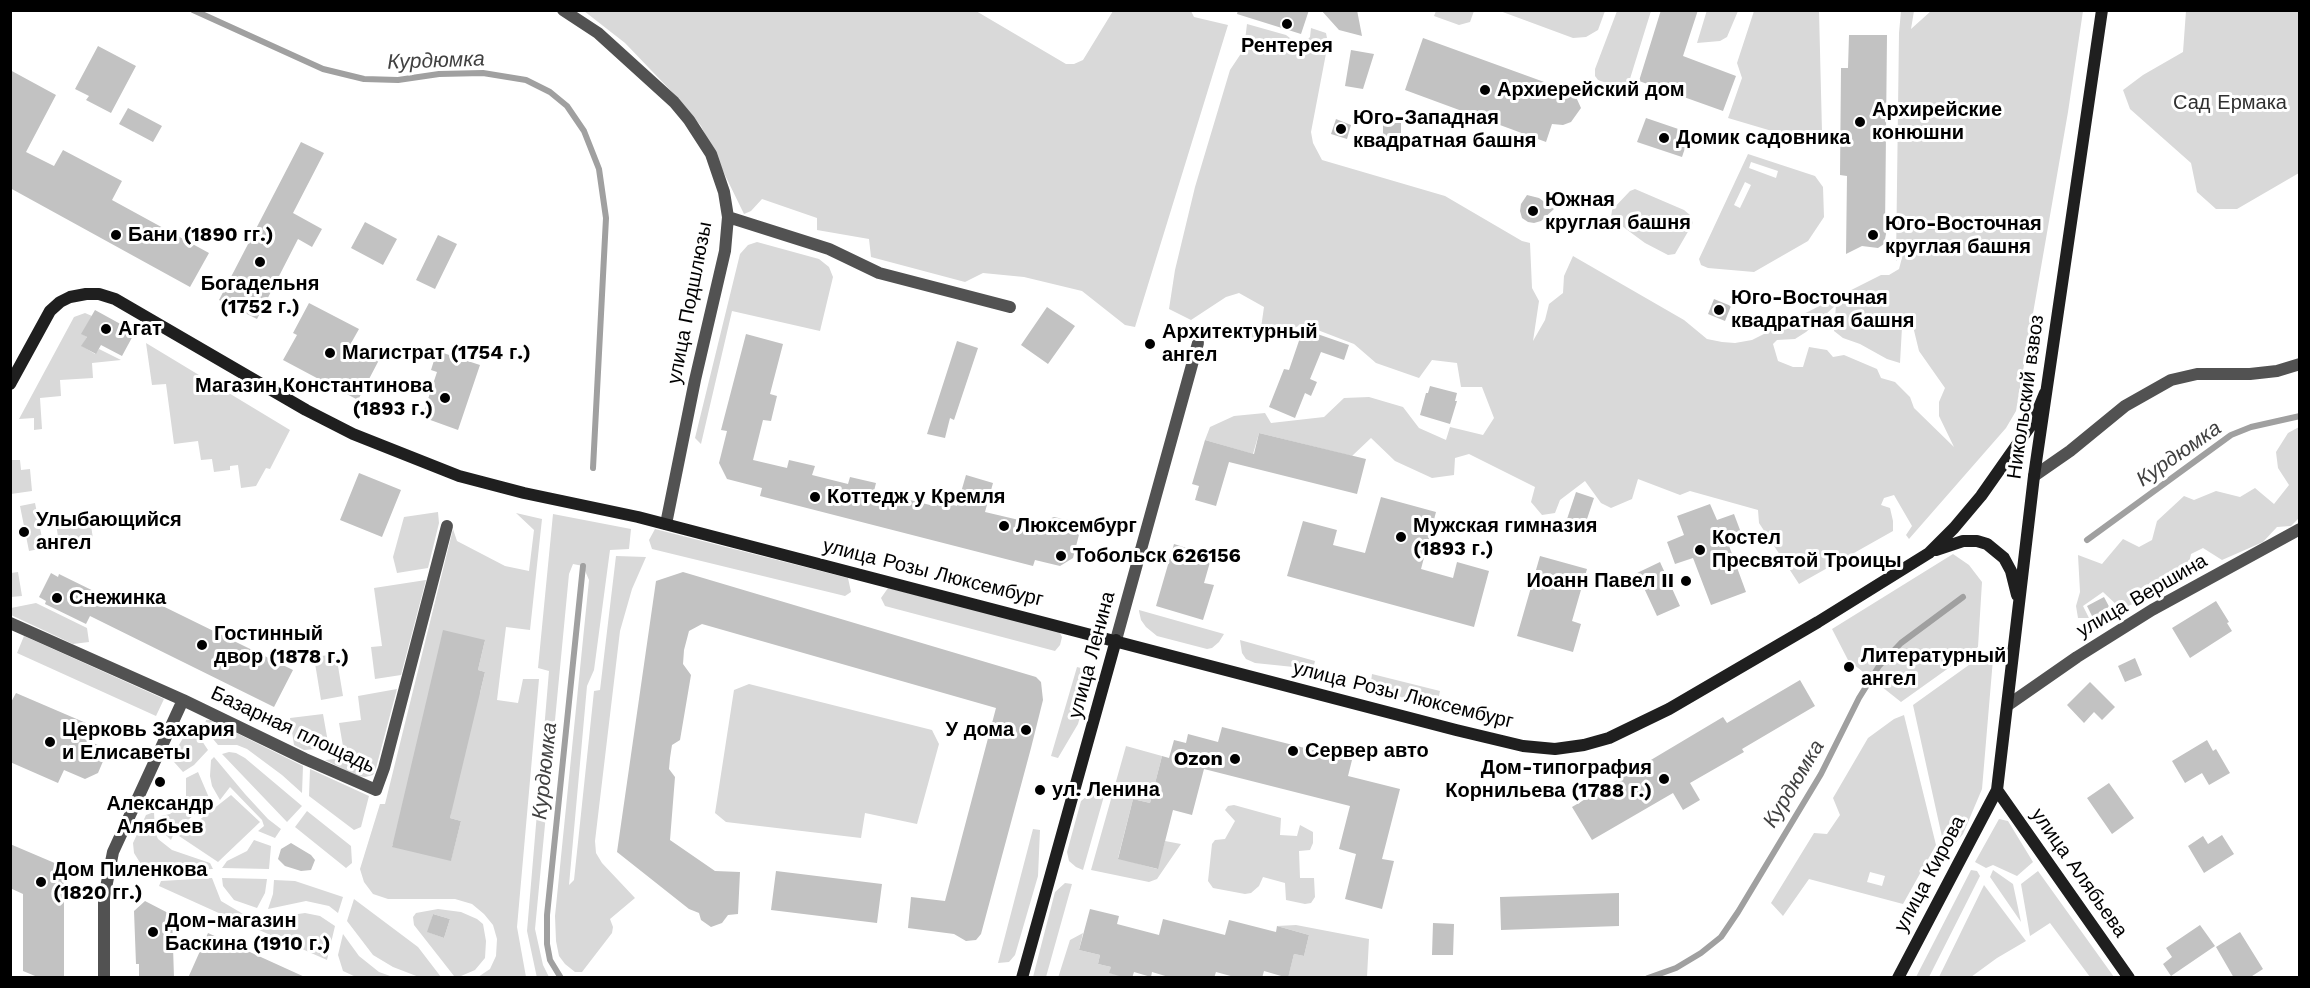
<!DOCTYPE html>
<meta charset="utf-8">
<style>
body{margin:0}
#map{position:relative;width:2310px;height:988px;overflow:hidden;background:#fff;font-family:"Work Sans",sans-serif}
canvas{display:block}
.frame{position:absolute;inset:0;border:12px solid #000;pointer-events:none}
</style>
<div id="map">
<canvas width="2310" height="988"></canvas>
<div class="frame"></div>
</div>
<script>
const context = document.querySelector('canvas').getContext('2d');
context.lineJoin = 'round';
function fillPath(path, color) { context.fillStyle = color; context.fill(path, 'evenodd'); }
const toPath = rows => new Path2D(rows.map(r => 'M' + r).join(''));
function trace(path, color, width, dash) { context.strokeStyle = color; context.lineWidth = width; context.lineCap = dash ? 'butt' : 'round'; context.setLineDash(dash || []); context.stroke(path); }
function label(font, color, halo, rows, align = 'center') {
  context.font = font + ' "Work Sans",sans-serif'; context.lineWidth = 6; context.setLineDash([]); context.textBaseline = 'middle'; context.strokeStyle = halo; context.fillStyle = color; for (const [text, x, y, turn = 0] of rows) {
    context.save(); context.translate(x, y); context.rotate((+turn || 0) * Math.PI / 180); context.textAlign = isNaN(turn) ? turn : align; if (halo) context.strokeText(text, 0, 0); context.fillText(text, 0, 0); context.restore();
  }
}
fillPath(toPath([
 [1707,10,1738,11,1727,37,1720,41,1697,43],
 [584,11,976,11,1066,64,1074,64,1083,60,1113,11,1191,11,1194,17,1228,25,1135,327,1125,325,1082,291,1024,277,983,273,965,282,871,257,869,239,817,230,817,218,762,199,751,211,744,214,701,126,673,93,625,43],
 [1436,11,1436,10,1474,11,1470,22,1459,25,1434,16],
 [1500,11,1605,11,1598,30,1586,37,1573,38],
 [1617,11,1651,11,1629,82,1640,87,1637,94,1598,80,1595,76,1595,69],
 [1754,11,1819,11,1822,132,1809,142,1728,118,1742,78,1737,63],
 [1901,11,1914,11,1911,29,1931,11,2083,11,2068,112,2016,411,2006,428,1909,539,1906,535,1912,526,1894,495,1884,498,1881,505,1890,508,1893,521,1893,531,1799,584,1759,523,1758,510,1690,491,1680,495,1638,479,1632,499,1611,508,1601,503,1585,481,1560,500,1555,513,1542,515,1531,502,1535,487,1469,454,1455,458,1454,475,1432,478,1395,461,1371,438,1352,456,1259,433,1253,454,1205,440,1210,427,1234,416,1265,413,1271,423,1324,417,1344,398,1369,397,1403,407,1419,428,1446,440,1450,427,1483,435,1494,418,1482,387,1461,387,1457,363,1432,360,1419,378,1376,363,1354,344,1302,324,1281,335,1254,341,1247,333,1261,328,1264,307,1239,293,1226,297,1191,320,1169,309,1175,270,1195,187,1230,70,1244,49,1247,24,1286,35,1299,45,1305,42,1310,37,1311,28,1326,33,1328,43,1311,132,1313,143,1322,160,1445,196,1522,241,1530,243,1532,288,1539,301,1533,341,1545,320,1549,304,1563,293,1564,276,1573,256,1684,320,1707,339,1722,342,1735,343,1752,340,1881,275,1889,275,1899,269,1904,250,1896,261,1899,33],
 [1836,305,1834,331,1843,338,1860,344,1887,359,1900,363,1902,327,1910,314,1919,351,1945,388,1939,402,1939,416,1954,447,1914,408,1910,397,1895,382,1881,378,1877,369,1844,355,1833,357,1827,350,1809,347,1803,367,1793,367,1778,361,1773,344,1777,340,1795,339,1806,332],
 [2186,11,2299,11,2299,173,2237,209,2216,209,2197,192,2191,163,2130,109,2123,90,2143,75,2183,52],
 [1748,154,1815,176,1823,187,1824,217,1808,241,1754,272,1708,268,1701,265,1699,259],
 [1751,162,1778,171,1776,178,1749,168],
 [1745,182,1751,185,1740,208,1734,205],
 [1635,189,1684,210,1690,215,1693,223,1675,254,1668,255,1645,243,1611,218,1612,210,1630,191],
 [757,242,819,259,829,267,833,277,820,331,732,311,701,444,695,438,740,254,748,245],
 [85,313,92,316,82,334,87,337,82,346,95,354,99,349,121,360,92,363,93,378,60,380,61,396,40,398,42,429,34,430,34,418,19,419,74,317],
 [146,343,290,430,270,469,266,468,256,486,241,488,238,465,230,466,230,470,214,472,212,459,201,460,198,441,174,444,166,384,152,385],
 [2299,427,2299,518,2291,526,2277,527,2263,542,2222,560,2203,548,2191,554,2187,572,2156,594,2121,609,2103,592,2083,606,2089,618,2078,618,2076,606,2080,592,2078,555,2102,564,2123,539,2139,547,2152,540,2157,521,2184,496,2194,500,2216,491,2240,497,2255,488,2274,504,2289,485,2278,468,2276,452,2288,433],
 [10,460,20,460,21,470,30,469,32,491,11,494],
 [35,503,44,548,29,551,20,506],
 [438,512,439,523,428,568,397,573,393,557,404,517],
 [516,513,542,519,530,630,506,627,497,700,518,703,523,679,539,679,517,927,526,977,478,977,490,969,496,956,497,939,493,925,484,914,472,904,455,899,388,899,373,894,364,882,360,869,380,804,385,804,453,529,457,541,505,566,529,571,534,530],
 [485,640,478,670,485,672,480,693,473,692,450,818,461,821,451,860,392,846],
 [553,514,631,529,629,549,610,550,594,670,587,686,569,885,574,880,594,691,600,690,616,556,646,557,632,589,620,631,595,841,596,853,602,863,635,898,610,919,613,927,612,933,582,972,575,972,565,964,559,956,556,941,555,916,589,580,583,566,573,564,569,574,535,929,543,965,549,977,537,978,527,931,549,671,538,668],
 [90,518,93,539,59,544,56,523],
 [655,529,848,578,851,592,845,596,652,549,649,540],
 [1953,554,1969,565,1982,582,1978,647,1901,702,1848,660,1832,629],
 [18,572,22,596,11,597,11,573],
 [426,580,401,675,375,679,371,647,382,646,374,588],
 [888,588,1059,631,1062,637,1060,645,1055,651,885,606,881,598],
 [36,603,87,628,89,642,73,644,11,615,11,608],
 [1139,611,1139,610,1224,634,1219,642,1212,648,1207,649,1157,636,1146,627,1141,620],
 [24,636,164,699,156,716,17,653],
 [1240,640,1315,661,1313,669,1255,663,1246,659,1242,653],
 [1994,647,1982,789,1963,834,1953,846,1944,846,1913,705],
 [336,654,343,696,321,700,314,657],
 [1077,667,1093,671,1078,724,1058,758,1051,756],
 [1372,674,1440,691,1436,710,1409,701,1371,682],
 [749,684,932,730,939,744,917,824,865,813,861,838,726,822,715,813,734,690],
 [397,689,376,768,373,775,365,777,357,776,325,760,345,758,339,723,361,720,358,696],
 [323,714,329,748,304,750,294,745,290,718],
 [1904,715,1936,845,1903,904,1809,879,1783,916,1771,903,1814,833,1827,834,1840,815,1833,798,1868,738,1894,719],
 [1870,872,1885,876,1882,886,1867,882],
 [206,720,210,720,303,766,302,793,282,775,247,749,237,745,218,745,204,728],
 [191,732,196,732,208,750,194,765,183,772,174,762,173,755,186,733],
 [1126,746,1162,756,1150,803,1133,799,1118,858,1157,869,1165,841,1181,844,1157,879,1149,882,1091,870],
 [229,752,236,753,245,758,302,806,287,822,222,754],
 [214,757,245,794,268,819,281,829,275,838,258,831,264,826,262,820,230,787,220,800,212,786,210,776,211,760],
 [310,769,369,796,361,827,354,830,309,796],
 [198,772,210,800,174,833,171,840,164,833,161,816,170,814,183,803,186,796,186,778],
 [1106,789,1083,870,1076,867,1069,861,1067,852,1081,801,1087,796],
 [231,795,260,822,218,862,179,836],
 [1234,805,1281,818,1280,835,1297,836,1300,825,1313,832,1313,843,1310,850,1299,851,1300,878,1314,878,1315,897,1311,903,1305,904,1286,900,1285,883,1263,877,1259,886,1251,893,1245,894,1213,888,1208,881,1212,844,1215,840,1225,839,1235,821,1225,810,1228,806],
 [307,811,351,846,352,863,346,868,295,827],
 [154,812,155,832,158,839,172,850,210,863,213,869,151,871,144,869,134,853,133,843,146,815],
 [1999,819,2008,821,2033,862,2017,876,1993,865,1986,868,1975,862],
 [1033,829,1040,830,1038,876,1015,955,1009,962,998,963],
 [254,840,271,846,269,869,222,868,227,861,247,851],
 [1971,870,1977,871,1980,876,1929,977,1916,977],
 [1993,870,2013,884,2021,922,1990,877],
 [2038,871,2114,977,2090,977,2050,923,2030,936,2021,884],
 [212,878,221,901,250,918,243,924,159,886,161,881],
 [222,878,267,879,265,893,257,908,234,900,223,886],
 [274,880,295,881,343,897,338,913,329,906,306,901,268,909,273,894],
 [1065,883,1072,884,1046,977,1033,977,1055,892],
 [1984,885,2026,941,1997,958,1971,977,1939,977],
 [354,899,418,947,441,977,419,977,393,967,373,955,347,921],
 [438,909,461,912,477,919,483,924,486,941,485,958,475,970,461,976,454,976,414,925,413,917,416,913],
 [433,914,450,919,444,938,428,932],
 [305,913,320,916,335,926,327,960,250,926,257,920],
 [1296,925,1369,939,1367,977,1288,977,1294,954,1304,956,1309,935,1277,926],
 [1083,933,1079,950,1100,955,1098,964,1111,967,1110,973,1126,977,1058,978,1070,940],
 [343,934,359,956,379,972,393,977,356,977,343,971,338,955]
]), '#d9d9d9');
trace(toPath([
 [193,10,323,69,364,79,398,80,439,74,483,73,526,80,550,92,567,106,584,131,599,169,606,218,593,468],
 [2087,540,2231,435,2251,427,2300,416],
 [561,978,550,960,547,944,547,915,583,566],
 [1648,978,1676,968,1701,953,1721,937,1738,912,1821,774,1859,698,1879,666,1901,643,1963,597]
]), '#a0a0a0', 6);
fillPath(toPath([
 [1238,10,1309,10,1301,34,1237,14],
 [1321,10,1357,10,1362,36,1339,30],
 [1661,10,1698,10,1683,56,1736,76,1723,111,1639,81],
 [1849,35,1887,35,1885,229,1886,234,1884,244,1878,248,1862,246,1846,254,1847,176,1840,175,1841,68,1848,68],
 [1423,38,1569,91,1576,97,1581,108,1571,122,1563,125,1552,124,1546,142,1405,90],
 [98,46,136,66,111,113,86,100,89,96,75,89],
 [1351,50,1374,54,1363,89,1345,86],
 [10,70,56,95,26,152,54,166,63,150,122,181,112,200,209,253,190,287,10,188],
 [128,108,162,126,153,142,119,124],
 [1383,116,1401,116,1401,143,1383,141],
 [1646,118,1690,133,1682,157,1637,142],
 [1336,119,1351,125,1347,139,1331,134],
 [301,142,324,153,293,213,322,229,312,247,298,239,257,319,219,300],
 [1527,195,1539,198,1554,209,1541,221,1534,223,1528,222,1522,218,1520,211,1521,204],
 [365,222,397,239,383,265,351,248],
 [438,235,457,244,435,289,416,280],
 [1714,299,1731,306,1725,321,1708,314],
 [309,303,359,329,350,345,379,360,358,400,283,360,297,335,293,333],
 [1047,307,1075,326,1048,364,1021,345],
 [95,310,135,332,122,356,101,345,96,354,81,346,87,337,81,334],
 [1303,329,1349,345,1344,360,1321,352,1310,379,1317,382,1311,396,1305,393,1295,418,1269,407,1284,369,1289,370],
 [746,334,783,344,770,394,777,396,771,421,763,420,753,460,787,468,789,460,815,466,812,475,848,484,850,477,876,483,874,491,930,505,931,499,957,506,966,475,993,483,985,512,1036,524,1054,517,1082,523,1073,558,1060,566,1035,560,1033,566,760,496,762,488,727,479,719,463,727,431,721,430],
 [957,341,978,348,954,420,950,418,945,438,927,434],
 [437,351,480,365,458,430,422,417,437,372,431,370],
 [1430,386,1457,393,1455,401,1457,401,1450,424,1420,415,1426,393,1428,393],
 [1259,433,1366,459,1357,494,1229,462,1216,506,1195,500,1199,486,1192,484,1205,440,1254,454],
 [359,473,401,490,382,537,340,520],
 [1576,492,1594,498,1583,531,1565,525],
 [1381,497,1436,512,1421,569,1453,578,1457,562,1489,571,1474,627,1287,576,1303,521,1337,530,1333,545,1365,553],
 [1710,504,1717,520,1734,514,1743,538,1728,543,1746,592,1711,605,1693,558,1675,564,1667,542,1684,535,1677,516],
 [1174,544,1205,554,1203,560,1210,562,1204,583,1214,585,1203,620,1156,606],
 [1540,556,1587,569,1572,621,1581,624,1573,652,1517,636],
 [1660,562,1680,606,1657,616,1637,573],
 [683,572,1036,677,1041,682,1043,700,1031,748,981,934,976,940,966,941,954,934,908,928,911,897,945,901,996,708,702,624,689,631,684,650,683,664,691,675,680,740,672,745,670,758,669,769,675,777,670,840,715,871,740,872,738,914,728,915,722,923,711,927,701,920,699,913,689,909,617,852,656,581],
 [51,573,58,577,59,574,122,605,130,590,293,670,274,707,90,616,86,624,45,604,46,601,39,597],
 [2104,597,2113,614,2096,624,2087,606],
 [2216,601,2229,622,2227,623,2232,631,2190,658,2172,628],
 [443,630,485,640,478,670,485,672,450,818,461,821,451,861,392,847],
 [2135,658,2142,675,2125,682,2118,666],
 [1800,680,1815,706,1742,749,1744,752,1690,783,1700,800,1683,810,1673,793,1592,840,1572,807,1723,717,1727,723],
 [2090,682,2115,707,2102,720,2094,712,2084,723,2067,705],
 [16,693,86,723,80,737,100,746,104,759,98,773,85,779,64,770,58,783,10,762,10,704],
 [1222,727,1352,760,1348,776,1400,789,1382,859,1394,861,1382,909,1345,899,1356,854,1339,849,1350,806,1204,769,1192,815,1173,810,1158,869,1118,859,1133,799,1150,803,1162,756,1169,758,1174,740,1186,743,1188,734,1218,742],
 [2207,740,2213,751,2216,749,2230,773,2209,785,2202,773,2185,783,2172,761],
 [2109,783,2134,818,2112,834,2087,798],
 [2222,835,2234,854,2204,873,2188,846,2203,836,2208,844],
 [291,843,311,855,315,860,311,870,301,871,285,866,278,859,281,849],
 [10,844,64,867,64,978,40,978,23,971,23,894,10,888],
 [776,871,882,884,877,923,771,910],
 [1619,893,1619,926,1501,930,1500,897],
 [145,901,172,915,174,978,139,978,139,964,136,964,134,911],
 [1090,909,1119,916,1117,924,1159,935,1163,919,1225,935,1229,920,1276,932,1277,926,1309,935,1304,956,1294,954,1288,978,1264,971,1262,978,1238,978,1216,972,1214,978,1172,978,1152,972,1151,977,1134,972,1132,978,1126,978,1109,973,1111,967,1098,964,1100,955,1079,950],
 [433,914,450,919,444,938,427,932],
 [1433,923,1454,924,1453,955,1432,955],
 [2200,925,2215,946,2171,976,2163,964,2172,957,2166,948],
 [2240,932,2263,969,2249,978,2234,978,2216,947],
 [208,933,307,978,188,978]
]), '#c2c2c2');
trace(toPath([
 [10,623,183,700,305,759,376,790,384,768,447,526],
 [104,978,104,898,113,852,183,700]
]), '#525252', 12);
trace(toPath([
 [563,10,598,33,674,102,689,120,711,154,724,192,728,217,725,251,695,380,666,524],
 [728,217,829,249,879,273,1010,307],
 [2034,476,2070,451,2125,406,2171,380,2197,374,2250,374,2277,371,2300,364],
 [1116,640,1198,343],
 [2008,705,2077,657,2152,610,2300,529]
]), '#525252', 12);
trace(toPath([
 [10,384,50,311,60,302,70,297,86,294,99,294,115,299,306,410,353,434,459,476,524,493,638,517,1456,730,1523,746,1555,749,1584,745,1609,738,1669,709,1818,622,1929,553,1954,528,1981,496,2033,422,2045,393],
 [1936,550,1963,541,1977,541,1987,544,2004,558,2011,571,2017,595],
 [1997,790,2129,978],
 [1022,978,1116,640],
 [1898,978,1997,790,2034,476,2102,10]
]), '#1f1f1f', 12);
for (const [x, y, r, color] of [
 [1287,24,6,"#000"],
 [1485,90,6,"#000"],
 [1860,122,6,"#000"],
 [1341,129,6,"#000"],
 [1664,138,6,"#000"],
 [1533,211,6,"#000"],
 [116,235,6,"#000"],
 [1873,235,6,"#000"],
 [260,262,6,"#000"],
 [1719,310,6,"#000"],
 [106,329,6,"#000"],
 [1150,344,6,"#000"],
 [330,353,6,"#000"],
 [445,398,6,"#000"],
 [815,497,6,"#000"],
 [1004,526,6,"#000"],
 [24,532,6,"#000"],
 [1401,537,6,"#000"],
 [1700,550,6,"#000"],
 [1061,556,6,"#000"],
 [1686,581,6,"#000"],
 [57,598,6,"#000"],
 [202,645,6,"#000"],
 [1849,667,6,"#000"],
 [1026,730,6,"#000"],
 [50,742,6,"#000"],
 [1293,751,6,"#000"],
 [1235,759,6,"#000"],
 [1664,779,6,"#000"],
 [160,782,6,"#000"],
 [1040,790,6,"#000"],
 [41,882,6,"#000"],
 [153,932,6,"#000"]
]) { const dot = new Path2D(); dot.arc(x, y, r, 0, 2 * Math.PI); context.fillStyle = color; context.fill(dot); trace(dot, '#fff', 2); }
label('bold 20px', '#000', '#fff', [
 ["Рентерея",1287,46,"center"],
 ["Архиерейский дом",1497,90],
 ["Архирейские",1872,110],
 ["конюшни",1872,133],
 ["Юго-Западная",1353,118],
 ["квадратная башня",1353,141],
 ["Домик садовника",1676,138],
 ["Южная",1545,200],
 ["круглая башня",1545,223],
 ["Юго-Восточная",1885,224],
 ["круглая башня",1885,247],
 ["Бани (1890 гг.)",128,235],
 ["Богадельня",260,284,"center"],
 ["(1752 г.)",260,307,"center"],
 ["Юго-Восточная",1731,298],
 ["квадратная башня",1731,321],
 ["Агат",118,329],
 ["Архитектурный",1162,332],
 ["ангел",1162,355],
 ["Магистрат (1754 г.)",342,353],
 ["Магазин Константинова",433,386,"right"],
 ["(1893 г.)",433,409,"right"],
 ["Коттедж у Кремля",827,497],
 ["Улыбающийся",36,520],
 ["ангел",36,543],
 ["Люксембург",1016,526],
 ["Мужская гимназия",1413,526],
 ["(1893 г.)",1413,549],
 ["Костел",1712,538],
 ["Пресвятой Троицы",1712,561],
 ["Тобольск 626156",1073,556],
 ["Иоанн Павел II",1674,581,"right"],
 ["Снежинка",69,598],
 ["Гостинный",214,634],
 ["двор (1878 г.)",214,657],
 ["Литературный",1861,656],
 ["ангел",1861,679],
 ["Церковь Захария",62,730],
 ["и Елисаветы",62,753],
 ["У дома",1014,730,"right"],
 ["Сервер авто",1305,751],
 ["Ozon",1223,759,"right"],
 ["Дом-типография",1652,768,"right"],
 ["Корнильева (1788 г.)",1652,791,"right"],
 ["ул. Ленина",1052,790],
 ["Александр",160,804,"center"],
 ["Алябьев",160,827,"center"],
 ["Дом Пиленкова",53,870],
 ["(1820 гг.)",53,893],
 ["Дом-магазин",165,921],
 ["Баскина (1910 г.)",165,944]
], 'left');
label('20px', '#303030', '#fff', [
 ["Сад Ермака",2230,103]
]);
label('20px', '#000', '#fff', [
 ["улица Подшлюзы",690,303,-79],
 ["Никольский взвоз",2026,397,-82],
 ["улица Розы Люксембург",933,573,14],
 ["улица Вершина",2142,596,-30],
 ["улица Ленина",1092,655,-75],
 ["улица Розы Люксембург",1403,695,14],
 ["Базарная площадь",293,730,25],
 ["улица Алябьева",2079,873,55],
 ["улица Кирова",1930,874,-62]
]);
label('italic 21px', '#414141', '#fff', [
 ["Курдюмка",436,61,-2],
 ["Курдюмка",2179,454,-35],
 ["Курдюмка",545,771,-84],
 ["Курдюмка",1794,784,-59]
]);
</script>
